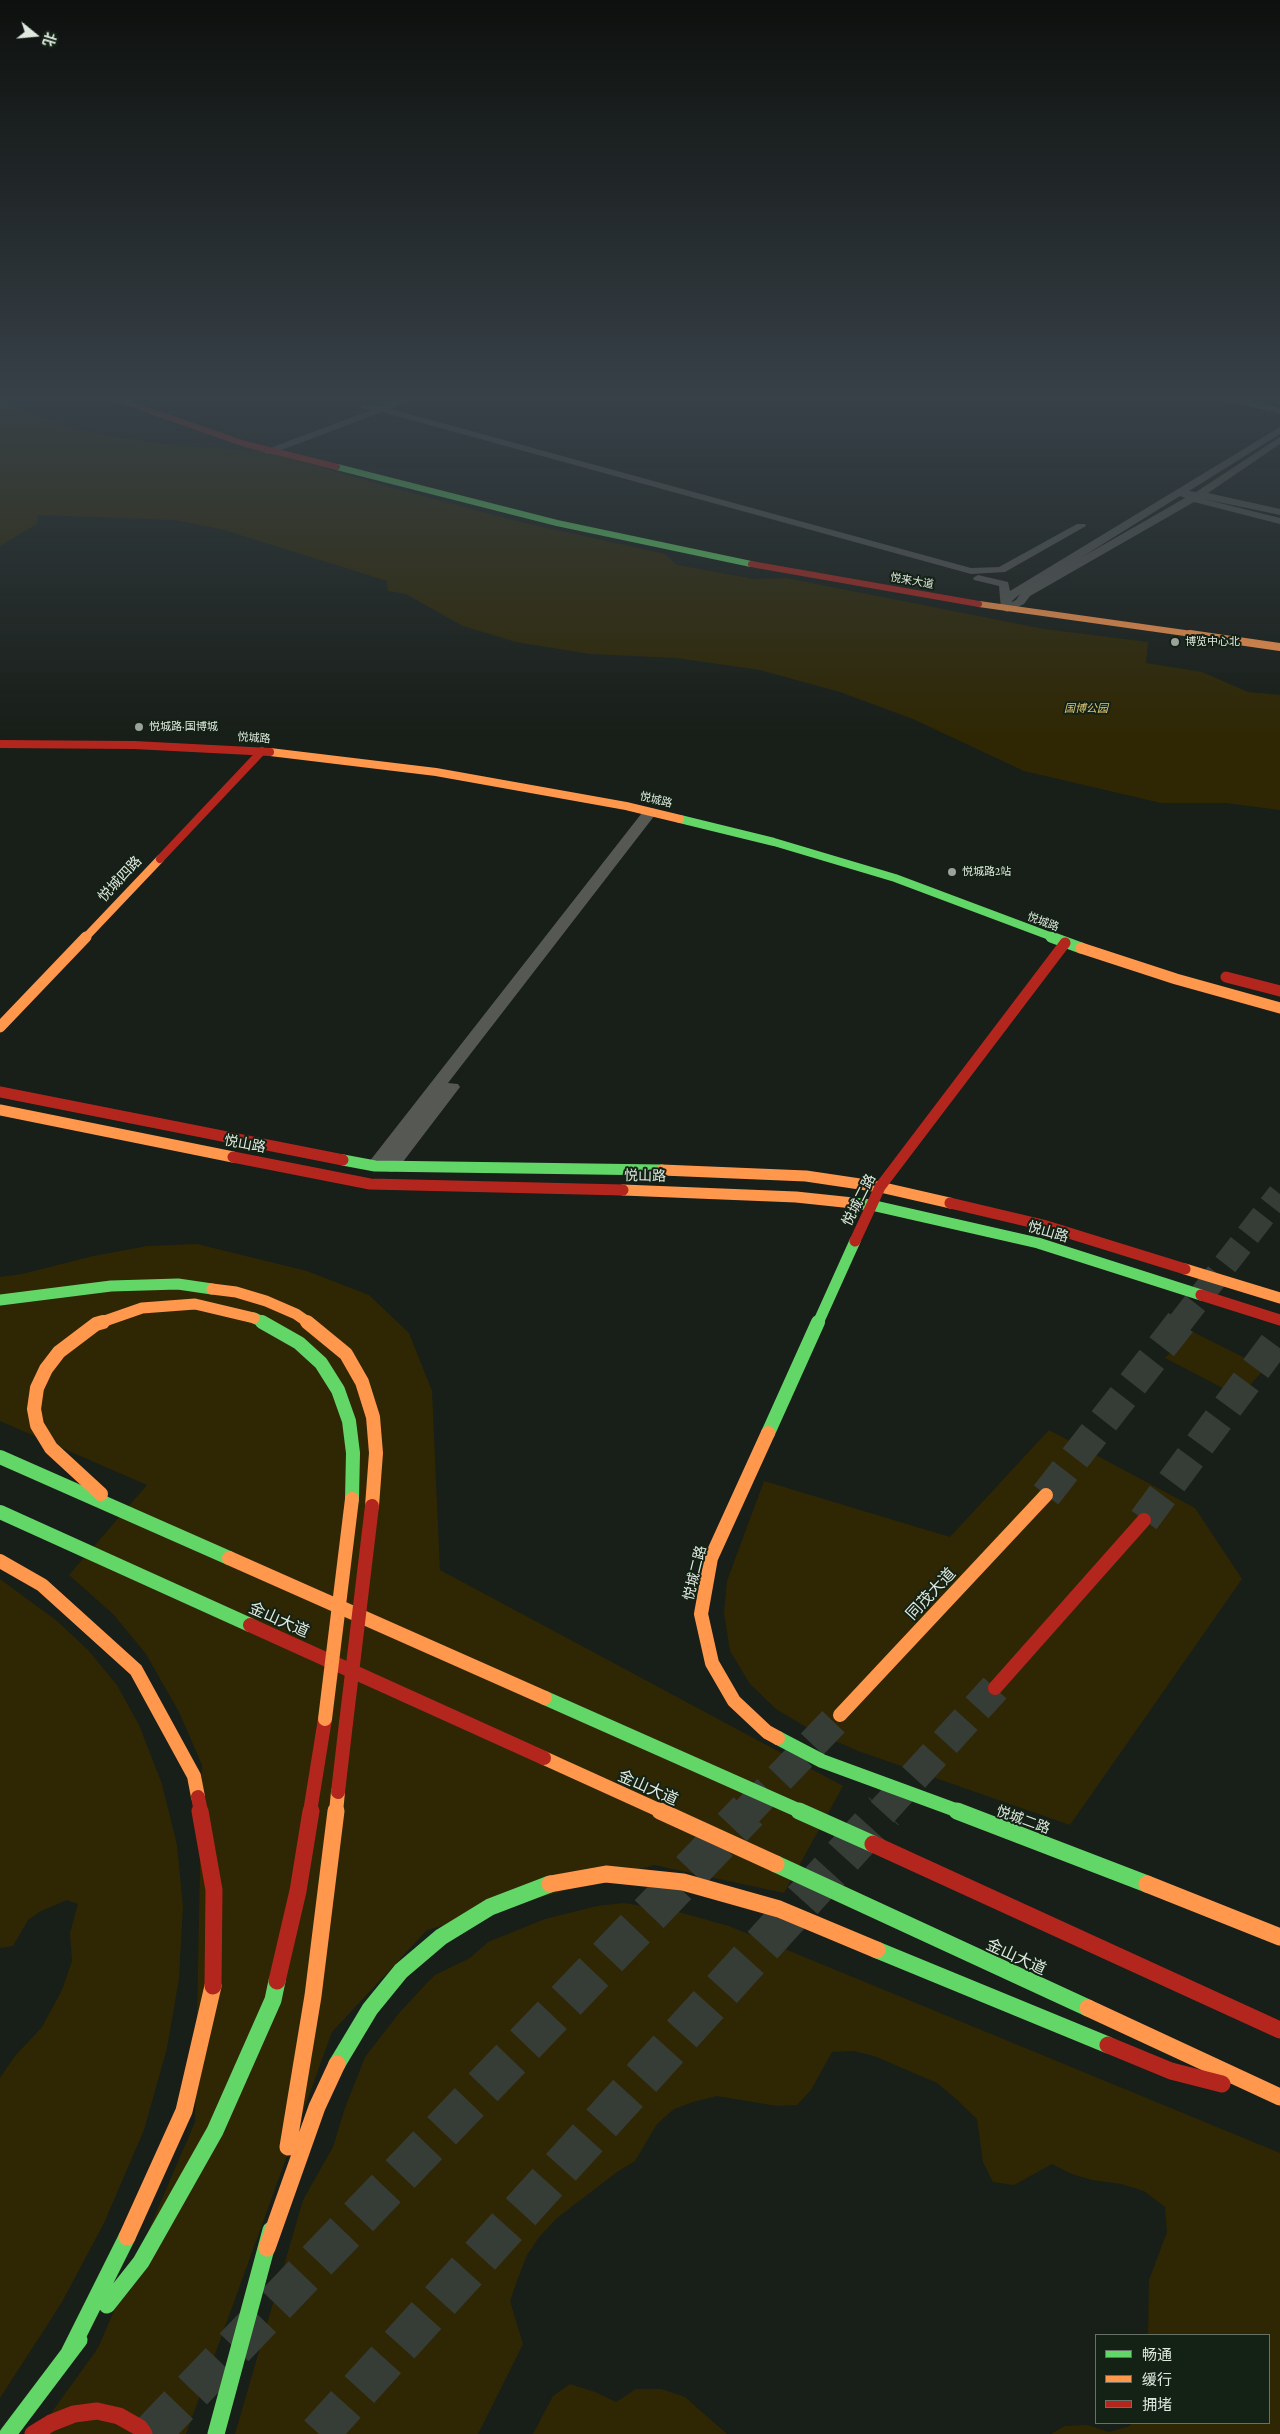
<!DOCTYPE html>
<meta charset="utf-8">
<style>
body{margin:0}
#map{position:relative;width:1280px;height:2434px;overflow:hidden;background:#181e18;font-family:"Crimson Pro","Noto Sans SC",serif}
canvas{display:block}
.legend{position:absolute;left:1095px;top:2334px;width:175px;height:90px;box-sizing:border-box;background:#142215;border:1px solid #667266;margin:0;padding:6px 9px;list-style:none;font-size:15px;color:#e0e9e0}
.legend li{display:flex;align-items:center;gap:10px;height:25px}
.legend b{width:25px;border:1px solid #667266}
.north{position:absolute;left:10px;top:10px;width:50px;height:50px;-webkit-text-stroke:4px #142215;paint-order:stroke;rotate:107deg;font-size:14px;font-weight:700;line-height:20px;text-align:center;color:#e0e9e0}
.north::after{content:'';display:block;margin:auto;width:18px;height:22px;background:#e0e9e0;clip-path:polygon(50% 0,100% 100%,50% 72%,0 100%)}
</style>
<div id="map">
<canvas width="1280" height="2434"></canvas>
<ul class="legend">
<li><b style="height:6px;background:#63d668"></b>畅通</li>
<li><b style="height:6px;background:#ff974d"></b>缓行</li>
<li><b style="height:6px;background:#b3261e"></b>拥堵</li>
</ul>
<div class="north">北</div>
</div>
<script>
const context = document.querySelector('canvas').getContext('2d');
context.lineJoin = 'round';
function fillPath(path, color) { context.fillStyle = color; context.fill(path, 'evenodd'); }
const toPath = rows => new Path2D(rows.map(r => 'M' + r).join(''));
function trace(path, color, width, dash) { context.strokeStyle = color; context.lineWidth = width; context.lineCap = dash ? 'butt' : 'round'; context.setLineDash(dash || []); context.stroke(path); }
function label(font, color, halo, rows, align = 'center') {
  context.font = font + ' "Crimson Pro","Noto Sans SC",serif'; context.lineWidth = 4; context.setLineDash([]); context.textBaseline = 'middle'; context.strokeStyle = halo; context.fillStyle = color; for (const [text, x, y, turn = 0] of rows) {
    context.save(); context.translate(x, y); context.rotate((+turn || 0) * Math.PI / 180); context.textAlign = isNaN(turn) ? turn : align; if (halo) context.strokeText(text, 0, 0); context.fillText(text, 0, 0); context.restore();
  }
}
fillPath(toPath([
 [0,402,73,428,116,437,180,446,264,451,396,489,521,522,665,554,677,565,754,579,786,578,1044,629,1148,642,1146,663,1202,672,1248,692,1280,695,1280,810,1225,803,1161,803,1024,771,913,719,840,692,760,670,676,658,590,654,516,642,463,626,406,594,388,591,387,581,224,530,175,520,38,515,37,524,0,546],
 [197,1244,307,1271,369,1295,409,1333,432,1391,440,1570,843,1786,784,1893,654,1865,427,1930,332,2032,186,2434,36,2434,98,2348,195,2122,202,1765,179,1712,146,1654,113,1614,69,1575,147,1485,0,1421,0,1277,22,1274,93,1256,147,1246],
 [1191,1331,1265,1368,1240,1397,1165,1358],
 [1049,1430,1195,1508,1242,1579,1070,1825,858,1751,811,1730,776,1709,750,1684,730,1651,724,1613,727,1581,764,1481,950,1537],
 [0,1579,57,1621,88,1650,117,1685,139,1725,162,1784,177,1845,183,1906,179,1979,167,2048,144,2130,104,2223,62,2302,0,2398,0,2078,15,2056,42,2027,62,1990,72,1961,70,1933,78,1904,67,1900,41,1911,28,1920,13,1946,0,1948],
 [623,1903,675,1911,729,1926,1280,2153,1280,2434,1051,2434,1065,2426,1087,2425,1109,2432,1130,2426,1132,2423,1269,2423,1269,2335,1148,2335,1149,2280,1167,2232,1165,2207,1144,2191,1121,2184,1092,2180,1072,2174,1052,2164,1014,2185,993,2182,983,2162,977,2119,955,2098,937,2083,874,2056,854,2051,832,2052,811,2090,797,2105,777,2106,717,2096,693,2102,674,2109,657,2124,635,2161,617,2172,557,2218,540,2236,527,2255,518,2278,510,2301,523,2344,478,2434,235,2434,303,2200,333,2147,345,2108,365,2057,400,2012,426,1984,435,1975,470,1958,488,1942,545,1919,597,1906],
 [570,2384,595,2392,616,2402,636,2389,661,2389,685,2397,727,2434,533,2434,553,2396]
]), '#2f2703');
trace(toPath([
 [384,399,391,397]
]), '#363c36', 10, [10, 5]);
trace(toPath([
 [1180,1323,1280,1194]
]), '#363c36', 25, [25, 12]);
trace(toPath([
 [1046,1495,1181,1322],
 [1144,1520,1280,1336],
 [747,1812,840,1715],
 [882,1812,995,1688]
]), '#363c36', 31, [31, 16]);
trace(toPath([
 [151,2434,748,1811],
 [319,2434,884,1811]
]), '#363c36', 40, [40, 20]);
fillPath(toPath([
 [406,397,419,397,391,409,971,568,999,567,1077,524,1085,524,1086,526,1005,572,971,574,382,412,284,449,267,454,262,451,371,410,361,408,361,404,381,406,406,397],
 [1211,397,1227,397,1280,408,1280,414,1211,397],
 [1280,427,1280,434,1189,491,1196,492,1280,437,1280,444,1208,493,1280,509,1280,515,1204,499,1280,518,1280,524,1194,502,1030,596,1024,604,1007,612,1001,609,999,586,974,580,973,578,978,575,1008,582,1010,591,1280,427],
 [1180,496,1185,498,1082,557,1180,496],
 [1020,594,1016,600,1012,602,1012,601,1020,594],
 [650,808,655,809,657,812,655,815,448,1083,458,1084,460,1087,396,1171,390,1172,382,1168,375,1171,369,1170,367,1166,369,1162,645,809,650,808]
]), '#565854');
trace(toPath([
 [337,467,557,523,751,564]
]), '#63d668', 6);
trace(toPath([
 [680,819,774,842,895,878,1055,938]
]), '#63d668', 8);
trace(toPath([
 [1051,937,1081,948],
 [343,1160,375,1166,662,1170],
 [853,1203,871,1205,1038,1243,1201,1295],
 [0,1300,111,1286,178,1284,212,1289],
 [254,1318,265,1323],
 [818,1323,855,1241]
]), '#63d668', 11);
trace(toPath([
 [262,1322,299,1343,321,1363,338,1390,349,1421,353,1453,352,1499],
 [768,1433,818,1322],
 [0,1457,229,1558],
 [0,1512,250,1625],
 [545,1698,802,1812],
 [778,1738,822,1761,961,1812]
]), '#63d668', 14);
trace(toPath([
 [799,1811,873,1844],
 [957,1811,1147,1884],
 [776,1864,1088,2008],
 [877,1950,1108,2045],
 [337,2064,370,2009,401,1971,441,1937,490,1907,550,1884],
 [107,2305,141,2262,215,2131,273,2000,277,1981],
 [69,2353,127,2237],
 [8,2434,79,2340],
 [216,2434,271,2230]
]), '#63d668', 17);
trace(toPath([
 [979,604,1199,635]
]), '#ff974d', 6);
trace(toPath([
 [1190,634,1280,647],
 [270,752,436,772,626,806,680,819],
 [85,938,160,859]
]), '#ff974d', 8);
trace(toPath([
 [1081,948,1176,979,1280,1008],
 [0,1027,86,937],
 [0,1110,233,1157],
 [662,1170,806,1176,880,1187,950,1203],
 [623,1190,796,1197,853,1203],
 [1185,1269,1280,1298],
 [212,1289,236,1292,266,1301,296,1314,309,1323],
 [99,1323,142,1308,195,1304,254,1318]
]), '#ff974d', 11);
trace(toPath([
 [307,1322,346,1354,362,1382,373,1417,376,1453,372,1506],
 [768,1433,711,1558,701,1614,712,1663,734,1701,767,1732,778,1738],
 [101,1494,51,1448,37,1425,34,1409,37,1388,46,1369,59,1352,96,1324,103,1322],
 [229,1558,545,1698],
 [0,1561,42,1585,136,1670,194,1776,198,1797],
 [840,1715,1046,1495],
 [544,1758,663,1812],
 [336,1812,338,1792]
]), '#ff974d', 14);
trace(toPath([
 [660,1811,776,1864],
 [550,1884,606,1874,683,1882,779,1909,877,1950],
 [1147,1884,1280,1937],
 [1088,2008,1280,2097],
 [288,2147,313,1996,336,1811],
 [127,2237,184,2111,213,1986],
 [267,2248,317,2107,337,2064]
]), '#ff974d', 17);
trace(toPath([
 [110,397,245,444,337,467],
 [751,564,979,604]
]), '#b3261e', 6);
trace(toPath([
 [0,744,134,745,270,752],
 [160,859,262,751]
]), '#b3261e', 8);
trace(toPath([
 [1226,977,1280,991],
 [0,1092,343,1160],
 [233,1157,370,1184,623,1190],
 [950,1203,1043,1225,1185,1269],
 [855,1241,880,1187,1065,943],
 [1201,1295,1280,1320]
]), '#b3261e', 11);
trace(toPath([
 [250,1625,544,1758],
 [995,1688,1144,1520],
 [338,1792,346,1723],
 [198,1797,201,1812],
 [310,1812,325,1719]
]), '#b3261e', 14);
trace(toPath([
 [200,1811,214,1890,213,1986],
 [873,1844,1280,2030],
 [277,1981,298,1891,311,1811],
 [1108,2045,1171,2071,1222,2084],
 [33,2434,51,2423,74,2414,97,2411,119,2416,140,2428,144,2434]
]), '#b3261e', 17);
trace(toPath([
 [325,1719,352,1499]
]), '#ff974d', 14);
trace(toPath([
 [346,1723,372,1506]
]), '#b3261e', 14);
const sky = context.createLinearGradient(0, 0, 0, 738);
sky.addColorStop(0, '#0d100d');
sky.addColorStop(0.54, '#374148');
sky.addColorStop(1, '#37414800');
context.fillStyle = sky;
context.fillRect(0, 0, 1280, 738);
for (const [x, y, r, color] of [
 [1175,642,5,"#9aa29a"],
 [139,727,5,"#9aa29a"],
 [952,872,5,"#9aa29a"]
]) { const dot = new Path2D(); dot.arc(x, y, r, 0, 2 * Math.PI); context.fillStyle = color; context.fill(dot); trace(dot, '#142215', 2); }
label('11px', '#e0e9e0', '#142215', [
 ["悦来大道",912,581,10],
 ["悦城路",254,738,4],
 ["悦城路",656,800,14],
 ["悦城路",1043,922,21]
]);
label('11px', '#e0e9e0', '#142215', [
 ["博览中心北",1185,642],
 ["悦城路·国博城",149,727],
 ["悦城路2站",962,872]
], 'left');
label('italic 11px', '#dec673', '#142215', [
 ["国博公园",1086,709]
]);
label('14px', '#e0e9e0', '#142215', [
 ["悦城四路",120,879,-47],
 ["悦山路",245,1144,11],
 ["悦山路",645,1176,1],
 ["悦城二路",859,1200,-63],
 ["悦山路",1048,1232,16],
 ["悦城二路",695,1573,-76],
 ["悦城二路",1023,1820,20]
]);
label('16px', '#e0e9e0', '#142215', [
 ["同茂大道",931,1594,-47],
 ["金山大道",279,1620,24],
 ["金山大道",648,1788,24],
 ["金山大道",1016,1957,25]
]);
</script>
